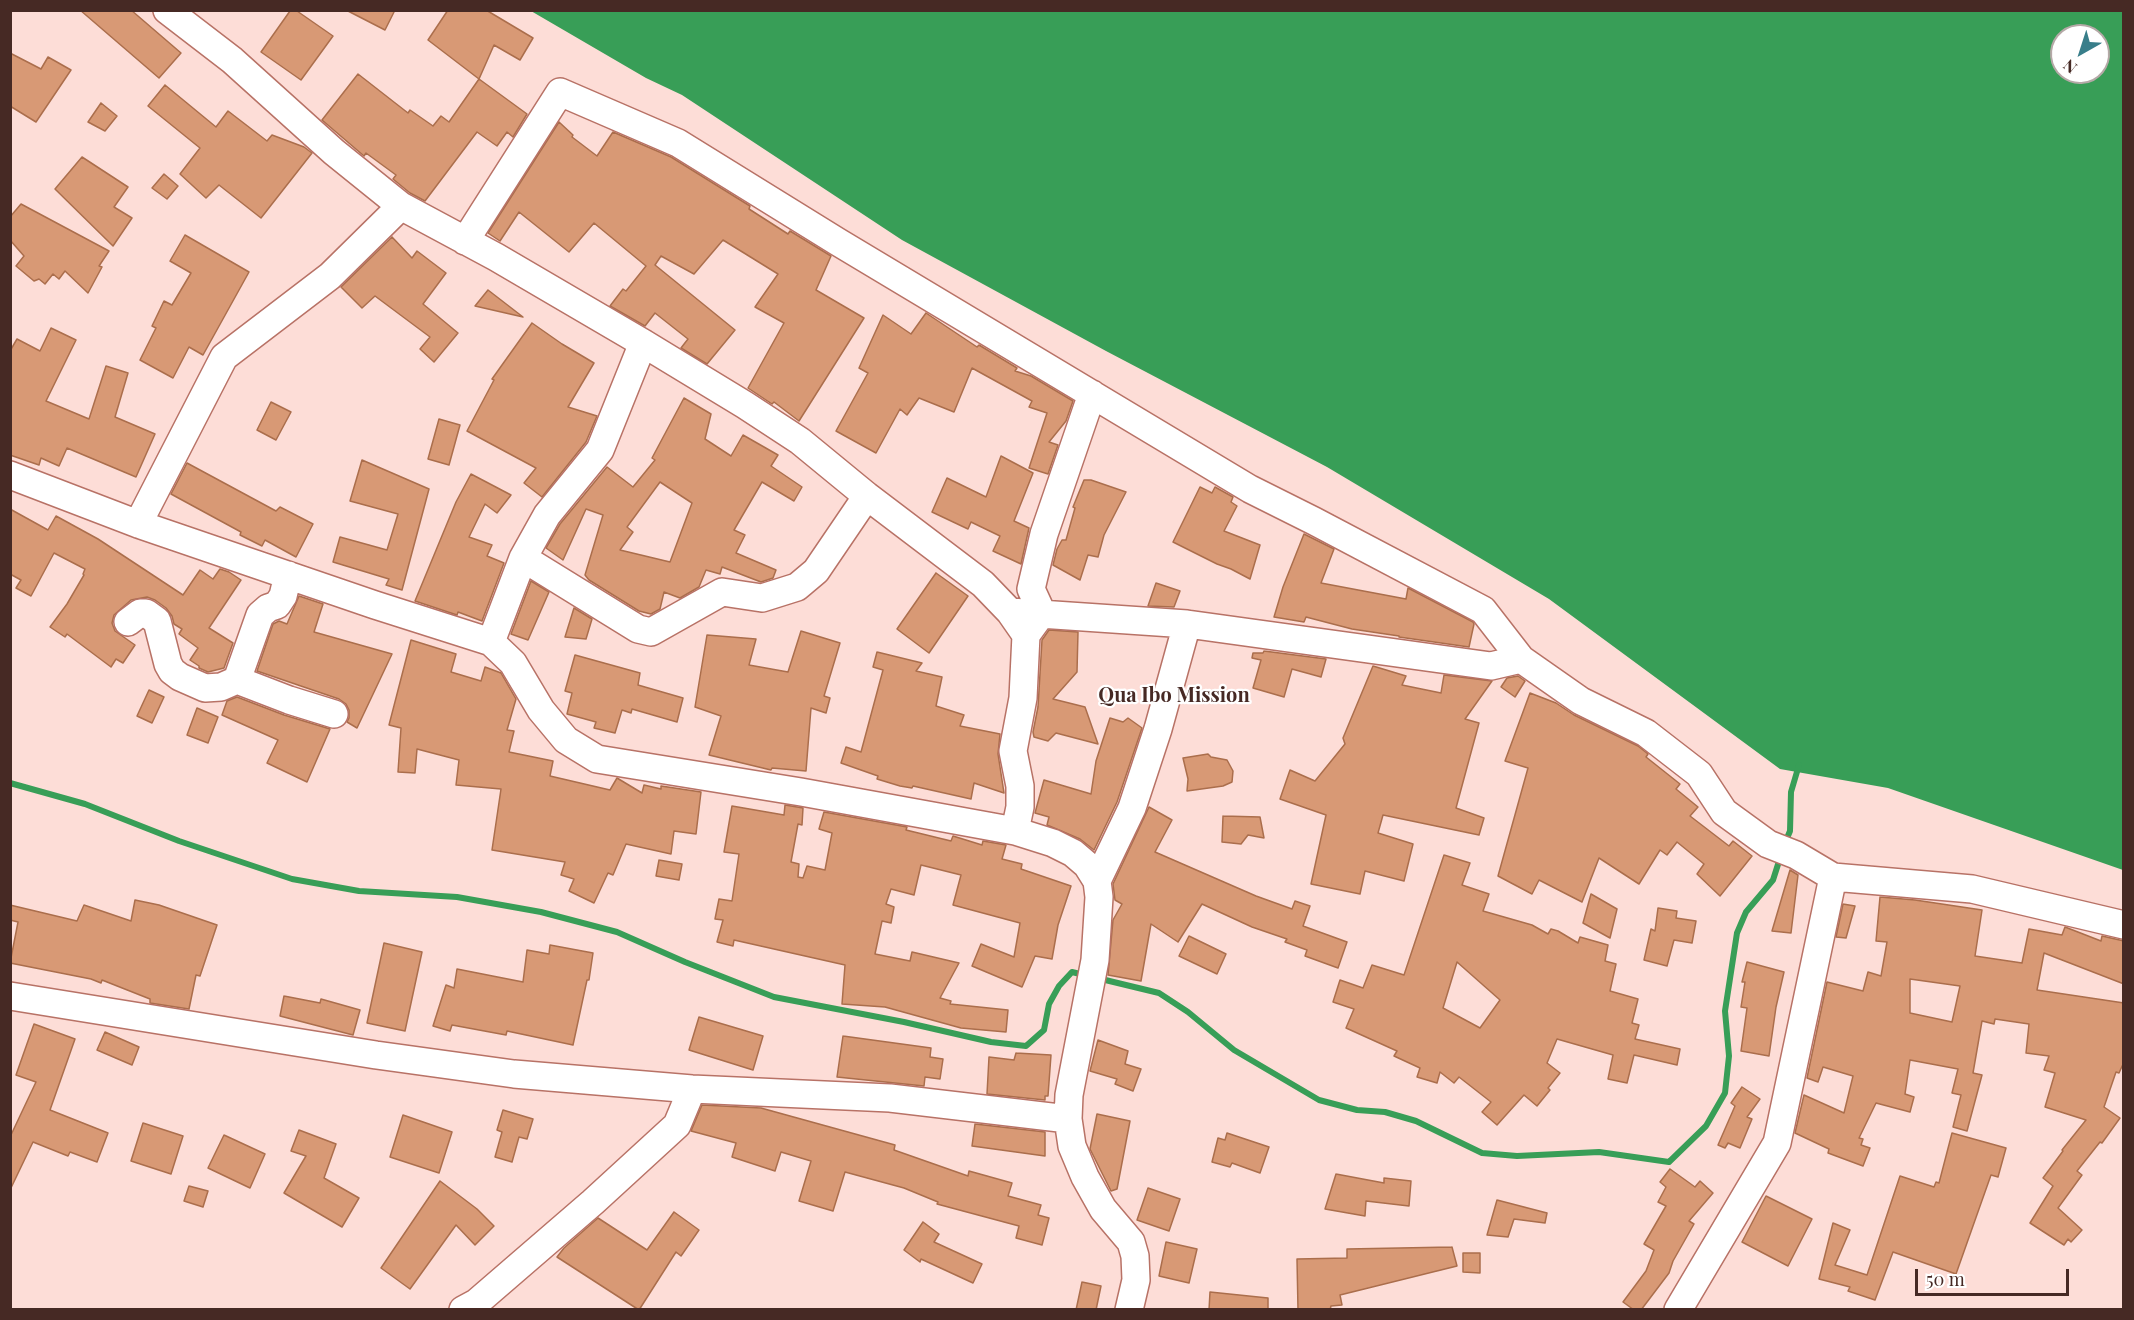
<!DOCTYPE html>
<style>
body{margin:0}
#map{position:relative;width:2134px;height:1320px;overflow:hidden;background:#fdddd7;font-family:"Playfair Display",serif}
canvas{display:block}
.frame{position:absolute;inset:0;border:12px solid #462924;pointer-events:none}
.north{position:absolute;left:2050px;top:24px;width:60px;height:60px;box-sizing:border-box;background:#fff;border:2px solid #b5a9a7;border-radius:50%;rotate:219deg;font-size:16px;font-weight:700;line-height:24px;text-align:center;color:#462924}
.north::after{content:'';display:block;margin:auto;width:21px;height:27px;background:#387e8a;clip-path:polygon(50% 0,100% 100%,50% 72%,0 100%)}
.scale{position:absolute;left:1915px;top:1269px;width:154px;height:27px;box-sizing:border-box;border:3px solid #462924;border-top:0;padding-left:8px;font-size:18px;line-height:21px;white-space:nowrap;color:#462924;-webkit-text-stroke:4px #fff;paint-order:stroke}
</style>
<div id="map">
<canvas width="2134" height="1320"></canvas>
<div class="frame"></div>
<div class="north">N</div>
<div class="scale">50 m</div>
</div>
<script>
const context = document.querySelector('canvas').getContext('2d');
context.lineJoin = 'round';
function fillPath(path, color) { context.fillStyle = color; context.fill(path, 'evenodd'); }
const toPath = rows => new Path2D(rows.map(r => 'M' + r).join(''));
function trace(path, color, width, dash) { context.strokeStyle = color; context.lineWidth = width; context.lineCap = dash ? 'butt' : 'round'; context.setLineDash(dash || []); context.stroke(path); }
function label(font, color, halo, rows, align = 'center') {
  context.font = font + ' "Playfair Display",serif'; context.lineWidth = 4.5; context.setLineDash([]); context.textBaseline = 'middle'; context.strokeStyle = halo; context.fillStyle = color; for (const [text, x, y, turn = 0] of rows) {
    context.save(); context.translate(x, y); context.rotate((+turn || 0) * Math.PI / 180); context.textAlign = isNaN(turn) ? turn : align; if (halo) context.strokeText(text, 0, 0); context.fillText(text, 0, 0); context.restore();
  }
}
fillPath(toPath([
 [531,11,2123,11,2123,870,1888,788,1780,769,1549,599,1327,467,1106,351,902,240,682,95,646,78],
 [2062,36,2098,36,2098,72,2062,72]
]), '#389e57');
trace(toPath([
 [10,783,85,804,179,841,292,879,359,891,457,897,541,912,617,932,685,962,774,997,904,1022,991,1042,1026,1046,1044,1030,1049,1004,1059,986,1072,972,1084,975],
 [1785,843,1790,831,1791,792,1799,765],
 [1097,978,1159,993,1188,1012,1234,1050,1319,1100,1357,1110,1385,1112,1416,1121,1482,1153,1517,1156,1599,1152,1669,1162,1706,1126,1725,1093,1729,1056,1725,1011,1737,933,1746,912,1773,880,1781,855]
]), '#389e57', 6);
const building = toPath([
 [80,10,131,10,181,53,159,78,80,10],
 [346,10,395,10,385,30,346,10],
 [448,10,486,10,533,38,520,60,494,45,479,79,428,40,448,10],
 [290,11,297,11,333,36,301,80,261,52,290,11],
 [10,53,41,69,48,57,71,70,36,122,10,106,10,53],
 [358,74,408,113,410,110,433,126,441,116,449,122,479,79,527,114,513,137,507,132,497,146,477,132,425,201,410,193,393,179,396,175,366,153,364,156,322,120,358,74],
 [165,85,216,127,228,111,267,141,272,135,304,147,312,153,261,218,219,185,206,198,180,174,200,148,148,106,165,85],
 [101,103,117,116,105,131,88,122,101,103],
 [559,122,573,135,572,137,597,156,613,132,671,157,750,206,749,209,788,234,790,231,831,256,816,290,864,318,799,421,774,402,772,404,748,388,784,323,755,307,778,274,723,240,694,274,661,256,655,265,735,330,707,364,681,348,688,339,655,313,645,326,610,306,623,289,626,291,646,266,594,223,569,252,519,212,500,241,488,233,559,122],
 [82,157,128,187,114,207,132,218,113,246,55,189,82,157],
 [164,174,178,186,167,199,152,188,164,174],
 [21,204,109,251,99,266,102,267,88,293,65,271,59,279,53,274,45,284,39,279,34,281,16,266,24,256,10,240,10,217,21,204],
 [185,235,249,272,203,355,189,347,173,378,140,360,156,328,152,326,164,301,172,305,191,273,170,261,185,235],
 [392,237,412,258,417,251,446,273,423,304,458,333,434,362,420,349,430,337,375,296,362,308,341,287,392,237],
 [488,290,523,317,475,306,488,290],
 [926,313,977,347,979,345,1017,368,1015,371,1031,376,1073,401,1066,421,1049,442,1058,445,1048,474,1029,468,1047,413,1029,407,1032,401,972,368,954,412,919,398,907,415,900,409,876,453,836,431,868,373,859,368,883,315,911,334,926,313],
 [532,323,562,344,594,363,568,407,597,416,586,442,542,497,524,483,536,468,467,431,494,380,492,379,532,323],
 [51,328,76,340,46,401,89,419,106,366,128,373,115,417,155,434,136,477,67,448,59,466,41,458,39,465,10,455,10,351,17,339,40,351,51,328],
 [684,398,711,414,705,439,731,456,743,435,778,455,771,466,802,487,794,501,762,482,734,530,745,535,736,553,776,570,773,578,761,582,722,567,720,574,706,570,699,587,680,598,664,592,660,609,651,614,639,611,589,580,585,575,603,515,586,509,563,560,546,548,560,524,607,467,633,487,655,460,652,458,684,398],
 [660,482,692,503,670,562,620,550,633,532,627,527,660,482],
 [271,402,291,412,276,440,257,430,271,402],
 [439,419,460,425,449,465,428,459,439,419],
 [1001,456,1033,473,1014,521,1029,528,1021,564,993,551,1000,536,971,522,968,529,932,512,947,478,986,497,1001,456],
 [362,460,429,489,402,590,386,585,389,579,333,562,340,537,387,550,398,514,350,501,362,460],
 [187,463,276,511,280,507,313,524,296,557,265,540,262,546,240,535,241,532,171,494,187,463],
 [471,474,511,495,497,513,485,504,469,537,492,545,487,556,504,563,482,621,458,612,457,615,415,601,456,502,471,474],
 [1084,480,1091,480,1126,492,1104,535,1098,557,1088,555,1080,580,1053,565,1057,549,1062,540,1066,540,1075,508,1073,507,1084,480],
 [1200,487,1212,493,1215,487,1233,497,1231,502,1237,506,1224,531,1260,545,1250,579,1231,569,1217,564,1173,542,1200,487],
 [10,509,48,530,56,516,98,539,183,595,200,570,213,579,220,569,229,572,241,580,209,628,233,643,224,668,208,672,199,668,199,666,190,660,198,648,179,634,182,629,174,624,172,616,166,608,155,600,147,597,131,600,114,615,112,623,115,631,135,645,123,663,116,659,111,667,67,634,65,637,50,627,67,604,84,575,83,574,85,569,54,553,31,596,16,588,21,580,10,574,10,509],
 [1304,534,1334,549,1321,583,1406,599,1408,588,1473,622,1474,624,1469,647,1399,637,1399,636,1352,629,1306,617,1304,622,1274,617,1283,587,1304,534],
 [936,573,968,596,929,653,897,629,936,573],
 [531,581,549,592,528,640,511,634,531,581],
 [1156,583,1180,591,1174,607,1148,606,1156,583],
 [299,596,323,604,314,632,392,654,357,728,347,722,349,718,349,710,346,704,339,699,257,671,273,624,279,621,287,624,299,596],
 [574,608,592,619,586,639,565,637,574,608],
 [1049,630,1078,632,1077,672,1053,699,1085,707,1098,744,1056,733,1048,741,1034,737,1033,732,1038,707,1042,640,1049,630],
 [801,631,840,643,824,696,830,698,826,713,811,708,806,771,772,768,771,770,709,755,721,716,695,707,707,635,756,639,749,665,788,672,801,631],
 [411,640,456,654,451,672,481,681,485,667,501,673,516,699,507,730,514,731,509,752,553,761,550,776,610,790,617,778,642,793,644,785,661,789,661,786,701,792,696,834,674,831,671,854,626,844,613,875,608,873,594,903,569,891,574,879,561,875,565,862,492,850,501,789,456,785,459,760,417,749,415,773,398,772,401,728,389,725,411,640],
 [1264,651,1326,659,1321,677,1292,669,1284,697,1253,688,1261,660,1252,658,1253,653,1263,653,1264,651],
 [877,652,922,663,916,671,942,677,936,706,964,715,960,726,1000,734,998,754,1004,793,974,783,971,799,913,786,912,788,900,786,877,779,878,776,841,763,846,747,861,752,883,670,873,667,877,652],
 [575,655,640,673,638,685,683,698,677,722,632,709,631,713,622,710,615,733,594,728,596,722,567,714,572,693,565,691,575,655],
 [1373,666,1406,676,1402,685,1441,693,1444,675,1492,681,1465,719,1479,723,1456,808,1484,818,1479,835,1383,815,1378,833,1413,844,1404,881,1365,871,1360,894,1311,884,1326,815,1280,799,1290,770,1315,781,1345,744,1343,738,1373,666],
 [1518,676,1525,681,1515,697,1501,687,1507,678,1518,676],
 [149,690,164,697,152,723,137,716,149,690],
 [1530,693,1556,703,1574,715,1638,746,1648,754,1646,757,1680,784,1676,789,1698,807,1690,816,1729,846,1733,841,1752,856,1720,896,1697,874,1704,864,1677,842,1667,855,1660,850,1639,884,1599,858,1582,902,1539,880,1532,894,1498,876,1528,768,1505,761,1530,693],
 [237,697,284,715,330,729,307,782,267,763,278,740,222,715,227,701,237,697],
 [197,708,218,717,208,743,187,735,197,708],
 [1110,718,1123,722,1128,718,1142,728,1117,802,1094,850,1080,839,1047,825,1049,817,1035,813,1044,780,1091,794,1096,761,1110,718],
 [1208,754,1211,757,1227,760,1233,771,1232,782,1223,786,1187,791,1188,779,1183,758,1208,754],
 [785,805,803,808,802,825,798,824,791,862,799,864,798,877,803,878,807,866,825,870,832,833,819,829,824,812,907,827,906,830,951,841,953,836,982,845,983,841,1006,845,1002,859,1022,864,1021,869,1071,886,1058,925,1052,959,1035,956,1022,987,972,966,981,944,1014,957,1020,923,953,905,961,875,921,865,914,895,891,889,886,904,894,907,891,923,882,921,875,954,910,961,912,952,959,963,940,998,951,1001,950,1004,1008,1010,1006,1032,961,1028,885,1007,842,1004,845,965,734,940,733,946,717,942,723,920,715,919,719,899,732,901,739,854,724,852,732,806,784,815,785,805],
 [1149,807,1172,820,1155,852,1256,896,1292,909,1295,901,1310,906,1303,926,1347,942,1338,968,1305,956,1307,950,1285,942,1287,939,1252,927,1202,904,1178,942,1151,924,1141,981,1108,975,1113,920,1122,904,1115,900,1113,884,1149,807],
 [1223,816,1260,817,1264,838,1248,835,1241,844,1222,842,1223,816],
 [1444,855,1470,863,1462,885,1489,894,1483,911,1532,925,1548,934,1551,929,1558,931,1578,943,1580,937,1608,945,1605,961,1616,964,1610,991,1638,999,1632,1023,1639,1025,1635,1039,1680,1049,1677,1065,1634,1055,1627,1083,1608,1079,1613,1055,1557,1039,1547,1063,1560,1073,1548,1088,1550,1090,1537,1106,1524,1095,1497,1125,1482,1112,1491,1102,1459,1077,1454,1083,1440,1072,1437,1083,1417,1077,1420,1068,1394,1056,1397,1051,1346,1028,1354,1009,1333,1002,1340,980,1363,988,1372,965,1404,975,1444,855],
 [1457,962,1500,1000,1480,1028,1443,1008,1457,962],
 [659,860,682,864,679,880,656,876,659,860],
 [1790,870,1798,875,1791,933,1772,931,1790,870],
 [1591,894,1617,909,1610,938,1583,923,1591,894],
 [1880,897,1915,900,1982,910,1975,956,2022,963,2029,929,2062,935,2065,927,2101,941,2102,936,2124,941,2124,984,2044,953,2037,990,2124,1003,2124,1062,2119,1073,2116,1072,2104,1107,2120,1118,2102,1143,2100,1142,2077,1171,2082,1175,2058,1208,2082,1230,2071,1242,2068,1239,2064,1245,2030,1223,2053,1186,2043,1178,2063,1151,2062,1150,2086,1120,2045,1107,2055,1073,2044,1070,2049,1056,2026,1053,2029,1024,1995,1019,1994,1024,1982,1021,1973,1073,1982,1075,1967,1131,1953,1127,1961,1095,1952,1093,1958,1069,1910,1060,1905,1094,1914,1097,1910,1112,1876,1103,1859,1138,1863,1139,1861,1145,1870,1148,1863,1166,1828,1153,1829,1149,1795,1133,1804,1095,1844,1113,1853,1076,1823,1067,1818,1082,1807,1078,1827,982,1863,991,1868,972,1881,976,1887,942,1876,941,1880,897],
 [1910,979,1960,986,1952,1022,1910,1013,1910,979],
 [135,900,159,905,217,925,200,976,196,975,189,1009,150,1003,150,999,102,980,101,983,91,979,10,963,18,922,10,920,10,905,77,921,84,905,131,921,135,900],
 [1843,904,1855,906,1846,938,1836,937,1843,904],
 [1658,908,1677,911,1676,918,1696,921,1692,943,1674,940,1667,966,1644,960,1651,929,1655,931,1658,908],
 [1189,936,1226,954,1217,974,1179,956,1189,936],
 [384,943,422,952,405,1031,367,1023,384,943],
 [550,945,593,953,589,980,587,980,573,1045,507,1031,506,1035,452,1025,450,1031,433,1026,446,985,454,988,457,969,523,982,527,950,549,954,550,945],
 [1747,962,1784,972,1776,1007,1769,1056,1741,1051,1747,1008,1741,1007,1745,982,1742,982,1747,962],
 [284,996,320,1003,321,999,360,1010,353,1035,280,1016,284,996],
 [699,1017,763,1036,753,1070,689,1050,699,1017],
 [34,1024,75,1039,50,1110,108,1133,97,1162,70,1152,68,1156,33,1142,10,1190,10,1137,36,1082,16,1075,34,1024],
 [105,1032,139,1047,132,1065,97,1050,105,1032],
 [843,1036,931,1048,930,1057,943,1059,940,1079,925,1077,924,1086,837,1077,843,1036],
 [1098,1040,1128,1051,1125,1064,1141,1069,1133,1091,1115,1084,1117,1079,1090,1071,1098,1040],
 [1016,1053,1051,1055,1048,1096,1045,1096,1045,1100,987,1094,989,1057,1014,1060,1016,1053],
 [1742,1087,1760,1099,1747,1117,1752,1119,1740,1148,1728,1143,1725,1148,1718,1145,1735,1106,1731,1103,1742,1087],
 [702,1105,761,1108,895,1145,894,1150,968,1176,969,1171,1012,1183,1008,1196,1041,1205,1038,1215,1049,1218,1042,1245,1016,1238,1019,1226,937,1204,938,1202,904,1188,845,1172,833,1211,799,1201,811,1161,781,1152,775,1171,732,1157,736,1143,691,1131,702,1105],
 [503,1110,533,1119,527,1139,519,1137,512,1162,495,1157,502,1132,497,1130,503,1110],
 [1097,1114,1130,1121,1117,1189,1111,1191,1090,1149,1097,1114],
 [403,1115,452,1132,439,1173,390,1157,403,1115],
 [143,1123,183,1136,171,1174,131,1161,143,1123],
 [975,1124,1045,1132,1045,1156,972,1146,975,1124],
 [299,1130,336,1144,324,1178,359,1198,342,1227,284,1193,306,1156,291,1151,299,1130],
 [1227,1133,1269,1147,1260,1173,1232,1163,1230,1167,1212,1162,1218,1138,1225,1140,1227,1133],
 [1952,1133,2006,1148,1998,1177,1991,1175,1956,1274,1893,1252,1875,1300,1848,1291,1850,1287,1819,1279,1833,1223,1850,1230,1835,1265,1867,1275,1900,1176,1934,1187,1936,1182,1939,1183,1952,1133],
 [224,1135,265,1154,250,1188,208,1168,224,1135],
 [1670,1169,1695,1187,1700,1181,1713,1193,1689,1221,1694,1224,1673,1261,1669,1273,1641,1310,1634,1310,1623,1302,1646,1271,1654,1250,1644,1244,1666,1206,1658,1202,1666,1187,1660,1182,1670,1169],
 [1336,1174,1384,1183,1384,1178,1411,1181,1409,1206,1366,1201,1365,1216,1325,1209,1336,1174],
 [440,1181,477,1209,494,1226,475,1245,456,1225,410,1289,381,1268,440,1181],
 [189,1186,208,1191,203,1207,184,1201,189,1186],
 [1148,1188,1180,1199,1169,1231,1137,1220,1148,1188],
 [1766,1196,1812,1219,1788,1266,1742,1242,1766,1196],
 [1497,1200,1547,1213,1545,1223,1514,1219,1508,1237,1487,1235,1497,1200],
 [674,1212,699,1230,681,1256,676,1252,639,1310,557,1257,564,1248,598,1218,647,1250,674,1212],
 [923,1222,939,1234,934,1242,982,1264,973,1283,921,1259,920,1262,904,1250,923,1222],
 [1166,1242,1197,1249,1189,1283,1159,1276,1166,1242],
 [1452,1247,1457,1266,1340,1295,1342,1305,1331,1306,1330,1310,1298,1310,1297,1259,1347,1258,1347,1249,1452,1247],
 [1463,1253,1480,1253,1480,1273,1463,1272,1463,1253],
 [1082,1282,1101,1286,1096,1310,1076,1310,1082,1282],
 [1210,1292,1268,1298,1268,1310,1209,1310,1210,1292]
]);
fillPath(building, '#d89975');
trace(building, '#ab6e4c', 1.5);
const minor = toPath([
 [167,10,232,60,334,152,401,206,496,257,643,343,745,405,800,441,867,496,983,584,1010,612,1026,635],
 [465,241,560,92,678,143,838,242,1250,489,1314,521,1483,610,1521,659,1581,701,1646,733,1699,774,1724,812,1768,844,1796,855,1833,877],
 [10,475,138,524,375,605,491,642,513,663,541,710,566,740,597,759,801,792,1015,831,1053,843,1073,853,1087,865,1097,881,1099,897,1095,960,1069,1095,1068,1119,1072,1146,1085,1177,1103,1209,1131,1242,1135,1256,1136,1280,1129,1310],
 [138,524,224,357,330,276,401,206],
 [523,558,638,629,651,632,722,592,762,598,797,587,816,571,867,496],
 [288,575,283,596,277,605,268,608,260,615,237,680,289,700,334,714],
 [1010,612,1187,624,1491,666,1521,659],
 [128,622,140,613,146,613,157,621,168,664,172,671,180,677,205,688,221,687,237,680],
 [491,642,523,558,547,515,600,450,643,343],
 [1015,831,1020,807,1020,786,1013,751,1023,698,1026,635,1042,613,1031,589,1044,534,1092,394],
 [1097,881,1132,808,1158,729,1187,624],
 [10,996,376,1055,514,1074,692,1089,890,1098,1068,1119],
 [463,1310,476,1303,593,1202,677,1125,692,1089],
 [1678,1310,1777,1143,1833,877,1972,889,2124,925]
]);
trace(minor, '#b87266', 30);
trace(minor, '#fff', 27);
label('bold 20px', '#462924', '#fff', [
 ["Qua Ibo Mission",1174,696]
]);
</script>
